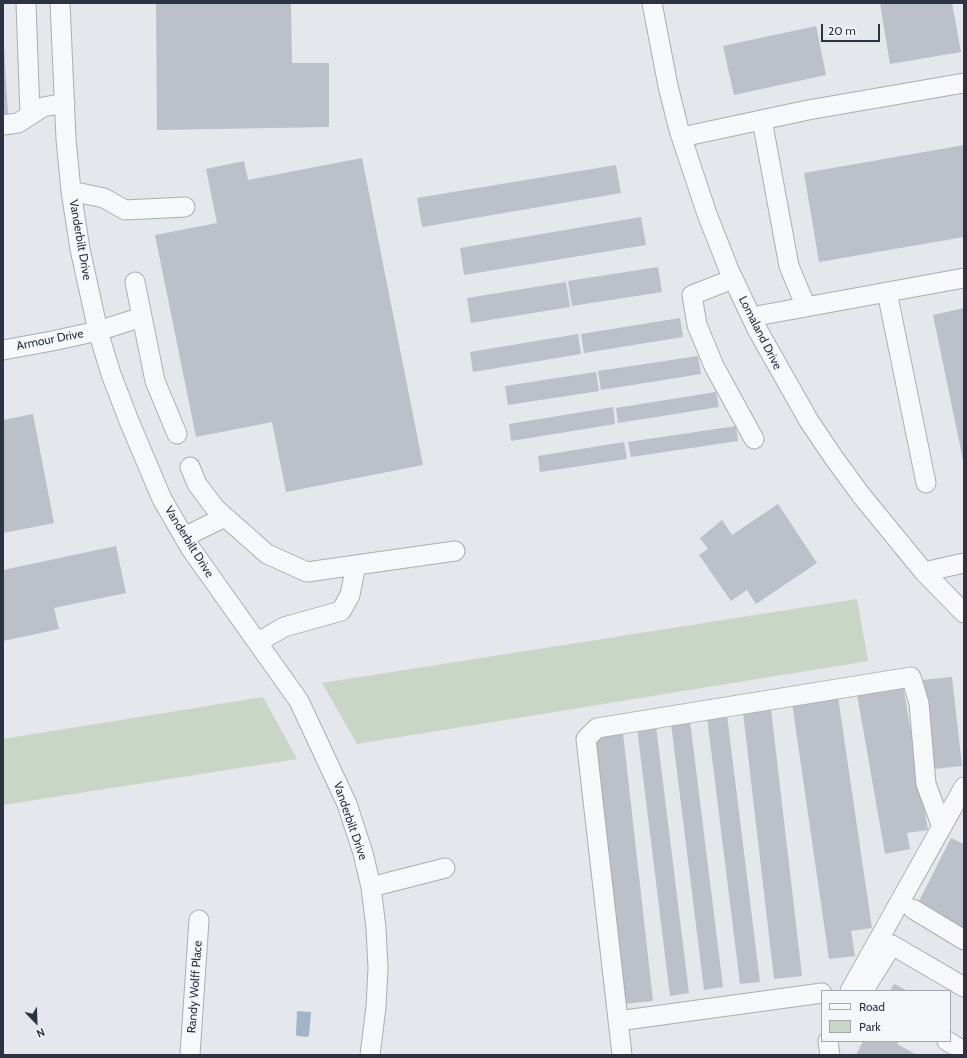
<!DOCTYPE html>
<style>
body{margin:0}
#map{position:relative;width:967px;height:1058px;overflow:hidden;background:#e4e7eb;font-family:Cabin,sans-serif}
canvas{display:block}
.frame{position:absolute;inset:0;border:4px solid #2c3444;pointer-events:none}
.legend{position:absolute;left:821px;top:990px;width:130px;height:52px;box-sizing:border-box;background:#f4f6f9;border:1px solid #a4a8b1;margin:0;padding:5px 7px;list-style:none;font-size:12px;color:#2c3444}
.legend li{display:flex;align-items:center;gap:8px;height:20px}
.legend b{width:20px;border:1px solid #a4a8b1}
.north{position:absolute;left:16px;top:1002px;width:40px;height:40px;-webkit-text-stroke:3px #f4f6f9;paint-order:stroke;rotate:157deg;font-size:11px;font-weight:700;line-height:16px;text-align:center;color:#2c3444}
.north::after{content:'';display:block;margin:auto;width:14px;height:18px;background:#2c3444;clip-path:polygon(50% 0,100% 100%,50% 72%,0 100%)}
.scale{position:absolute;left:821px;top:24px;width:59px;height:18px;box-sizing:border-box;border:2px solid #2c3444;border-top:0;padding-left:5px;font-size:12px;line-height:14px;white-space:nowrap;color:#2c3444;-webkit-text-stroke:3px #f4f6f9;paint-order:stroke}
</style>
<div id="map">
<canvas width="967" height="1058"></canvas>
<div class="frame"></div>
<ul class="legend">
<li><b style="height:5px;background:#f7f8fa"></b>Road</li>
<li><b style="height:11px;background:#c9d5c5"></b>Park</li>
</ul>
<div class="north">N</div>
<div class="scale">20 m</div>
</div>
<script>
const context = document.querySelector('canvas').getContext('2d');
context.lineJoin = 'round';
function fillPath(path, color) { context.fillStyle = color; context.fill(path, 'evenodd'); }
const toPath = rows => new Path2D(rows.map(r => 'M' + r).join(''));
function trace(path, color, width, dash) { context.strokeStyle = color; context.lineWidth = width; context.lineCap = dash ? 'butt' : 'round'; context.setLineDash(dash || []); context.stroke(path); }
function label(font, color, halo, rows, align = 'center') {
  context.font = font + ' Cabin,sans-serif'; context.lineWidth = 4; context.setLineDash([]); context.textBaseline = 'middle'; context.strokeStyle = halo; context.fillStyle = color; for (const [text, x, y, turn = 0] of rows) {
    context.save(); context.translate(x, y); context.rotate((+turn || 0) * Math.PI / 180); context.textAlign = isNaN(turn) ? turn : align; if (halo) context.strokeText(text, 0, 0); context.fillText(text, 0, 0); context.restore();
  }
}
fillPath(toPath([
 [857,599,868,661,357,744,322,683],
 [263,697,297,759,3,805,3,739]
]), '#c9d5c5');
fillPath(toPath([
 [297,1011,311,1012,309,1035,307,1037,297,1036,296,1034]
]), '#a0b5ca');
fillPath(toPath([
 [156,3,291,3,292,63,329,63,329,127,157,130],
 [880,3,952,3,961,52,890,64],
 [816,26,826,75,734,95,723,46],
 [3,29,8,115,3,115],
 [964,145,964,237,819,262,804,173],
 [362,158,423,465,286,492,272,422,196,437,155,235,217,223,206,169,244,161,248,180],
 [616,165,621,193,422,227,417,198],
 [641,217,646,245,464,275,460,248],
 [658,267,662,292,572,306,568,281],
 [566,282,570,307,471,323,467,298],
 [964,308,964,460,963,460,933,315],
 [680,318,683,337,584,353,581,334],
 [578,334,581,354,473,372,470,352],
 [698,356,701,374,601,390,598,371],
 [596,372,599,391,508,405,505,386],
 [716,392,719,407,618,423,616,408],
 [613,407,615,424,511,441,509,424],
 [33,414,54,523,3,533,3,420],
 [736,426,738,441,631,457,628,442],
 [624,442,627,459,540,472,538,456],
 [778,504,817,563,756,604,747,590,731,601,699,555,708,549,700,538,722,520,732,535],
 [116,546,126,593,54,608,59,629,3,641,3,570],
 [952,677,962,766,934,769,923,680],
 [903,686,928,830,907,833,910,849,885,854,857,694],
 [838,697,872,928,851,931,855,956,829,959,792,703],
 [771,709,802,976,774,979,743,712],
 [727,715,760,982,740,984,707,717],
 [690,721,723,987,704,990,671,723],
 [656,726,689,993,670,996,637,728],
 [623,733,653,1001,624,1004,594,737],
 [951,838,964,844,964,931,916,907],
 [894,984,908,991,890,991],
 [863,1041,899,1041,897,1044,917,1055,856,1055]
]), '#bbc0c9');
const minor = toPath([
 [26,3,30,115],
 [60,3,66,139,71,191,80,249,98,331,111,374,129,421,162,499,191,549,299,701,347,804,363,853,371,887,376,928,378,968,376,1007,370,1055],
 [652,3,668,86,679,130,707,214,729,270,757,329,809,421,834,458,861,495,924,572,964,613],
 [762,120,789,266,806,307],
 [3,125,18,123,43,107,65,103],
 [682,137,808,110,964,83],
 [71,191,104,198,125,210,185,207],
 [733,279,692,295,697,325,714,366,754,439],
 [135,282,155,381,177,434],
 [887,292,926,483],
 [751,317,964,278],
 [3,350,52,341,98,331,142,317],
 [190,467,197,484,215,508,267,554,307,572,455,551],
 [184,537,225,517],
 [924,572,964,563],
 [258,642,284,627,341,611,350,595,356,565],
 [371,887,445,868],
 [913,909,964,940],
 [867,985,892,945,964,987],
 [850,991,964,787],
 [618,1021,822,993],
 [828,1041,830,1055],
 [947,1041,964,1051],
 [190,1055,199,920],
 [622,1055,586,739,597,728,911,677,919,703,926,784,942,827]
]);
trace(minor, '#a9aeb6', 21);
trace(minor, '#f7f8fa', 19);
label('12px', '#2c3444', '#f4f6f9', [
 ["Vanderbilt Drive",80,240,80],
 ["Lomaland Drive",760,333,63],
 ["Armour Drive",50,340,-11],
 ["Vanderbilt Drive",189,542,58],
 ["Vanderbilt Drive",350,821,71],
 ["Randy Wolff Place",195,987,-86]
]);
</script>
